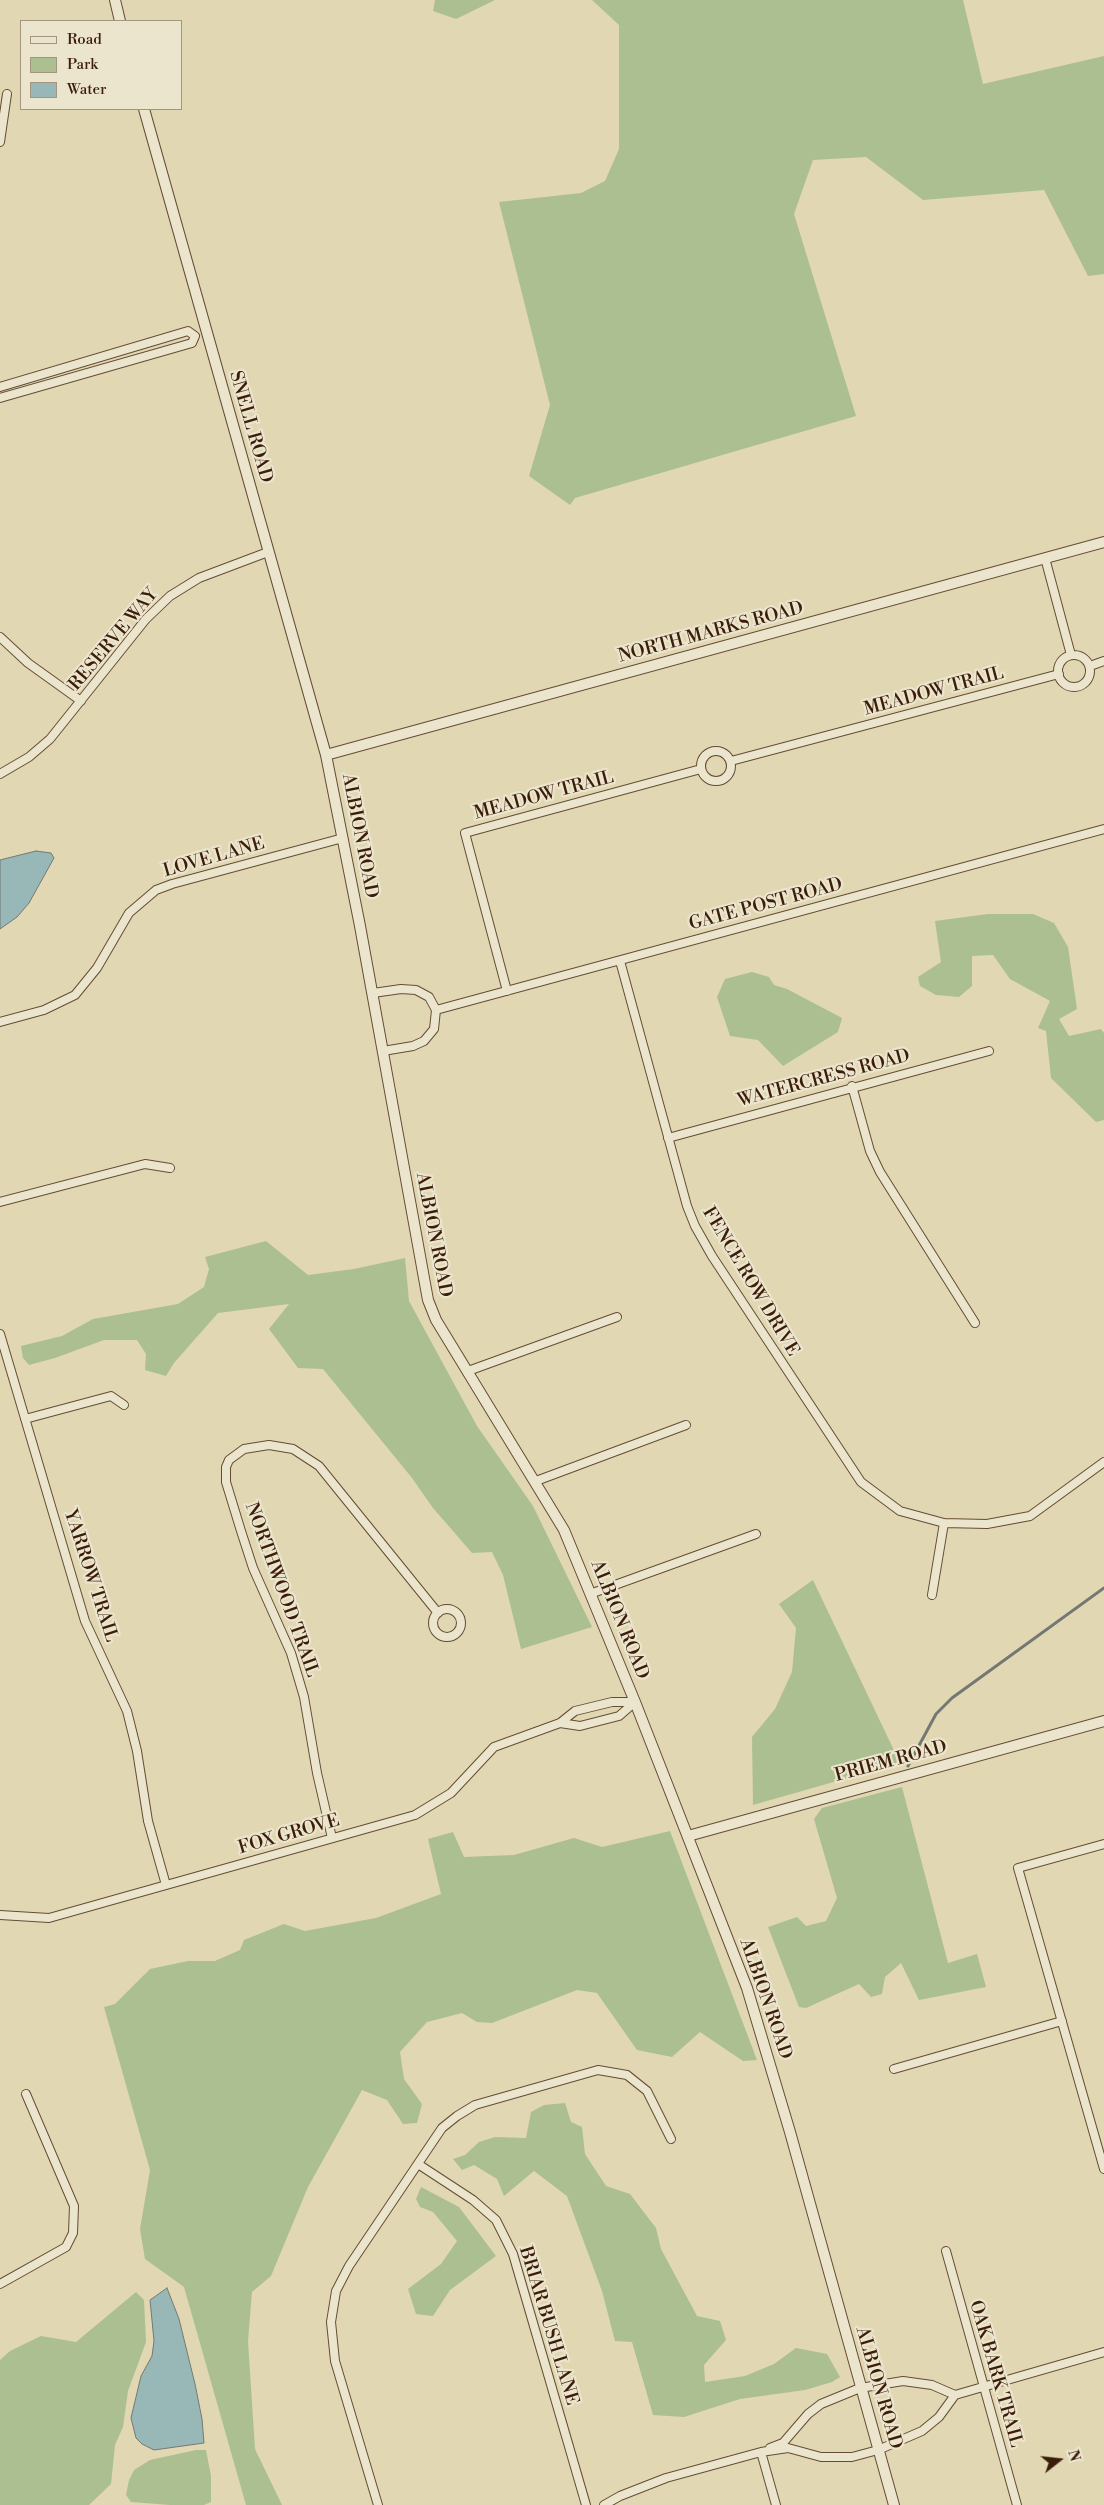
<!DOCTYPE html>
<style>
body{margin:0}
#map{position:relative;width:1104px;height:2505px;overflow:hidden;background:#e1d7b3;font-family:"Libre Bodoni",serif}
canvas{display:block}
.legend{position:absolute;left:20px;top:20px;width:162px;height:90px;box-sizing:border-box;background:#ece5ce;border:1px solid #a59580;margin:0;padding:6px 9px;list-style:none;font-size:15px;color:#3b1d0a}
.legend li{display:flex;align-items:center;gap:10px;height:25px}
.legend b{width:25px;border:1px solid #a59580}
.north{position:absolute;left:1034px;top:2435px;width:50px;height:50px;-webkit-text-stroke:4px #ece5ce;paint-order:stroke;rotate:74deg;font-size:14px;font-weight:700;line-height:20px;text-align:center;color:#3b1d0a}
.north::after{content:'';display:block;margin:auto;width:18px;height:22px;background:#3b1d0a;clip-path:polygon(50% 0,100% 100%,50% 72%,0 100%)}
</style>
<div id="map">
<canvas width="1104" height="2505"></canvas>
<ul class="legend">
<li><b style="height:6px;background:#ece5ce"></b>Road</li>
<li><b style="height:14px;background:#acbf91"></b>Park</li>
<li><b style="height:14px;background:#98b7b7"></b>Water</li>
</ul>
<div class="north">N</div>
</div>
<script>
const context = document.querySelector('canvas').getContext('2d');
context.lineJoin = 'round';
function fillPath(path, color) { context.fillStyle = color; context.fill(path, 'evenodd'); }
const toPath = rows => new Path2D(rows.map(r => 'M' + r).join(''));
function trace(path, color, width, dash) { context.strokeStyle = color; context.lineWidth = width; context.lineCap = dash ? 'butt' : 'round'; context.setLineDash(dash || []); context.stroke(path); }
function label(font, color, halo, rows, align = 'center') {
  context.font = font + ' "Libre Bodoni",serif'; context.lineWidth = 4.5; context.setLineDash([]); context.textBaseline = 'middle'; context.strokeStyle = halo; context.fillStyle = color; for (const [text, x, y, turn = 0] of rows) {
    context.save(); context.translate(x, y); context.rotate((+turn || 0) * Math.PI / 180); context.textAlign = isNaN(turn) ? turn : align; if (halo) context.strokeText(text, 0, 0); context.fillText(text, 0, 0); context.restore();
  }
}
fillPath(toPath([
 [435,0,495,0,456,19,433,11],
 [592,0,963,0,983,84,1104,56,1104,274,1088,276,1044,190,923,200,866,157,813,160,794,214,856,416,575,498,570,505,529,476,550,405,499,202,581,193,605,181,619,149,619,25],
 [988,914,1033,914,1054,923,1068,947,1077,1009,1059,1019,1069,1036,1101,1029,1104,1033,1104,1120,1096,1122,1051,1078,1046,1031,1038,1028,1050,1001,1010,979,993,955,972,956,972,986,959,997,936,995,920,986,918,977,941,962,935,921],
 [752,972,769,977,774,985,787,989,842,1018,838,1032,783,1066,758,1040,730,1036,717,997,725,979],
 [266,1241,308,1275,354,1269,405,1258,409,1301,477,1426,533,1506,592,1627,521,1649,503,1575,492,1552,472,1553,433,1508,412,1478,323,1369,298,1368,269,1329,289,1304,218,1313,174,1363,166,1376,145,1370,146,1354,137,1340,104,1340,55,1358,29,1365,23,1358,21,1346,62,1336,93,1319,178,1304,204,1287,209,1269,205,1257],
 [813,1580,900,1763,753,1805,752,1737,775,1709,792,1672,796,1628,779,1604],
 [902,1787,948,1963,977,1954,986,1987,919,2000,901,1963,885,1977,882,1994,871,1997,859,1984,806,2008,799,2007,768,1927,797,1917,806,1926,826,1921,837,1898,814,1819,822,1808],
 [670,1831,757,2060,743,2061,700,2032,672,2057,637,2050,597,1993,577,1990,492,2023,477,2022,462,2013,427,2022,400,2052,404,2079,422,2104,417,2123,403,2124,387,2100,362,2090,308,2187,271,2276,252,2292,248,2341,255,2449,282,2505,246,2505,184,2287,145,2259,140,2229,150,2170,104,2007,115,2004,150,1969,188,1961,215,1961,240,1950,244,1940,284,1924,305,1931,376,1918,441,1894,428,1839,453,1832,464,1857,514,1855,574,1838,602,1847],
 [565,2103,571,2122,582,2127,585,2154,606,2186,630,2194,656,2228,661,2249,697,2316,720,2321,726,2340,704,2365,705,2382,745,2376,774,2364,796,2348,827,2354,840,2377,832,2382,805,2390,740,2399,684,2417,653,2415,632,2342,615,2341,602,2291,567,2196,534,2171,504,2196,497,2179,474,2165,462,2170,453,2159,465,2155,479,2142,495,2137,526,2138,531,2112,544,2105],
 [421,2187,459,2207,496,2256,450,2290,433,2316,416,2314,408,2289,441,2264,457,2241,433,2212,420,2207,416,2199],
 [136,2292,144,2300,146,2342,128,2391,123,2427,115,2445,111,2484,89,2505,0,2505,0,2360,10,2351,41,2336,76,2342],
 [196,2450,206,2450,211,2476,211,2502,204,2505,170,2505,131,2502,126,2495,129,2480,134,2470,150,2460]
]), '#acbf91');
const water = toPath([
 [36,851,51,853,54,858,29,903,17,917,0,929,0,860,36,851],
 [167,2288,179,2319,195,2384,202,2419,204,2443,154,2450,142,2444,136,2438,131,2418,141,2376,152,2356,154,2341,150,2300,167,2288]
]);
fillPath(water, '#98b7b7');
trace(water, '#737972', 1);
trace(toPath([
 [908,1766,936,1714,952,1698,1104,1588]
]), '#737972', 3);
const minor = toPath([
 [0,142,7,94],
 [0,387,188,331,195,336,192,343,0,398],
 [1045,558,1071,655],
 [0,637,28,663,81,701],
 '1058 671a16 16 0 1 1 32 0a16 16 0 1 1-32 0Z',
 [1090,666,1104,661],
 '701 766a15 15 0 1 1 30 0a15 15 0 1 1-30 0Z',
 [731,761,1059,674],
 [0,774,29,757,50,739,146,619,170,596,199,578,268,552],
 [620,961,687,1206,695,1226,712,1256,861,1482,900,1511,944,1523,987,1524,1030,1516,1104,1462],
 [507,991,465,833,701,769],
 [373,993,401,989,416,990,429,997,436,1010,434,1029,424,1041,413,1046,383,1051],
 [436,1010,1104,829],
 [0,1022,44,1010,75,995,97,968,129,913,156,890,172,884,343,838],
 [852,1086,870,1151,880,1172,975,1323],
 [668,1138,989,1051],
 [0,1202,145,1164,170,1168],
 [0,1334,85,1621,127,1711,137,1751,148,1821,166,1885],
 [468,1371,617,1317],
 [25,1419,111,1396,124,1405],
 [536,1481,686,1425],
 [590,1594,756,1534],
 [932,1595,944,1523],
 '433 1623a14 14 0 1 1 28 0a14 14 0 1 1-28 0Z',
 [560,1723,580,1726,619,1716,635,1702],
 [332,1838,317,1773,304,1697,291,1653,253,1568,241,1531,226,1482,226,1467,229,1460,244,1449,269,1445,293,1449,319,1466,438,1613],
 [1104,1844,1018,1868,1104,2169],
 [0,1915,49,1918,415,1815,451,1793,494,1747,560,1723,575,1711,612,1702,635,1702],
 [894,2069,1062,2021],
 [418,2164,473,2200,496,2220,513,2254,586,2505],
 [946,2251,1017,2505],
 [0,2284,66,2247,73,2233,74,2206,26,2094],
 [770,2448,783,2443,808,2414,821,2404,860,2388,903,2381,932,2385,955,2395],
 [761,2452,776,2505],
 [378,2505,335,2361,331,2322,336,2291,349,2266,442,2128,457,2116,475,2105,598,2070,627,2075,647,2091,671,2139],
 [604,2505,620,2496,666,2478,761,2452,788,2448,821,2457,852,2457,878,2450,922,2431,939,2417,955,2395,1104,2352]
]);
const tertiary = toPath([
 [115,0,120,21],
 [144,109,326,755,360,926,428,1300,436,1320,564,1530,635,1702,747,1988,790,2132,894,2505],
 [326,755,1104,542],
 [688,1836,1104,1721]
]);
trace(minor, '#644c34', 10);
trace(tertiary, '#644c34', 12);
trace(minor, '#ece5ce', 8);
trace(tertiary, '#ece5ce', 10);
label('18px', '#3b1d0a', '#ece5ce', [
 ["SNELL ROAD",250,427,74],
 ["NORTH MARKS ROAD",711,633,-15],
 ["RESERVE WAY",114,640,-50],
 ["MEADOW TRAIL",934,692,-15],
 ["MEADOW TRAIL",544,796,-15],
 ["ALBION ROAD",359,836,79],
 ["LOVE LANE",214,858,-16],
 ["GATE POST ROAD",766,905,-15],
 ["WATERCRESS ROAD",824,1079,-15],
 ["ALBION ROAD",433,1235,79],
 ["FENCE ROW DRIVE",750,1282,59],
 ["YARROW TRAIL",90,1576,72],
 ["NORTHWOOD TRAIL",281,1590,70],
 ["ALBION ROAD",619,1620,68],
 ["PRIEM ROAD",891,1762,-15],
 ["FOX GROVE",289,1835,-16],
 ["ALBION ROAD",765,1999,71],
 ["BRIAR BUSH LANE",548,2326,73],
 ["OAK BARK TRAIL",995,2374,74],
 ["ALBION ROAD",878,2388,74]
]);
</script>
